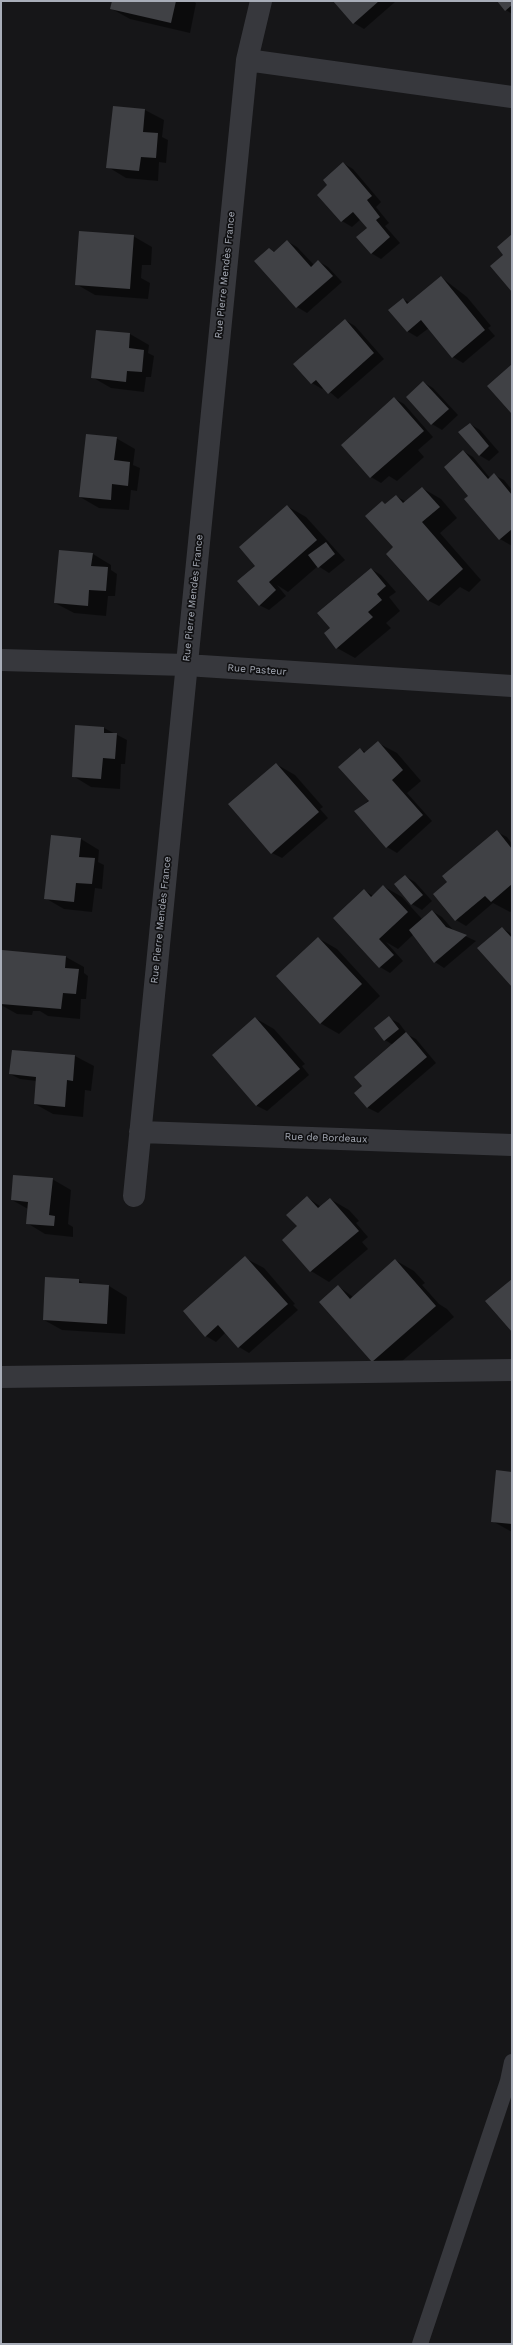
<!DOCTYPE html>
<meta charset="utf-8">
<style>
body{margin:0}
#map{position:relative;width:513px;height:2345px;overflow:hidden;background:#161618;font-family:"Work Sans",sans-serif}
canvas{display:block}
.frame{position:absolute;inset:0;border:2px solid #a8adb8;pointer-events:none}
</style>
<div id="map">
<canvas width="513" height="2345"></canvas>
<div class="frame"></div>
</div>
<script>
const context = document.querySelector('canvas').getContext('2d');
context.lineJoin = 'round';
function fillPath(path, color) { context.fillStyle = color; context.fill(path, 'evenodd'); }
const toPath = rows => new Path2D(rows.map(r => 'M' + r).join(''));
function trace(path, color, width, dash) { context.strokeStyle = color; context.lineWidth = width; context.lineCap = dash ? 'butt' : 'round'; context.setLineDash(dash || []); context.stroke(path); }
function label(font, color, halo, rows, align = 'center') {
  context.font = font + ' "Work Sans",sans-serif'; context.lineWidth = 3.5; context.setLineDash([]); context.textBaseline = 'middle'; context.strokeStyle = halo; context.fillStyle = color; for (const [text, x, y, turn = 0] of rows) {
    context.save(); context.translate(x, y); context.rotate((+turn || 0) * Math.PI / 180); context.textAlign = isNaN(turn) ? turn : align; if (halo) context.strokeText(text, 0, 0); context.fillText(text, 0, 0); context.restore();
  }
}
fillPath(toPath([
 [113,1,193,1,196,3,190,33,130,19,112,9],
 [334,1,394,1,395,2,364,29,354,23],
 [498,1,512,1,512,14,506,10],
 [114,107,145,110,164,120,162,137,168,140,166,163,159,162,158,181,126,178,108,167],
 [343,163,353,169,381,202,376,207,389,223,385,226,400,243,381,259,371,253,368,228,361,219,352,227,342,221,329,185],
 [133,236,152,247,151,265,142,265,141,278,150,283,148,299,95,295,76,284],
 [287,241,297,247,314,265,318,261,328,267,342,282,307,313,297,307,270,249,275,252],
 [441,277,467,297,491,326,488,328,495,336,463,363,453,357,429,328,417,337,407,331,403,299,410,303],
 [345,320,355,326,384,359,338,399,324,387,322,389,312,383],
 [97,331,130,334,149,345,148,353,154,356,151,377,146,377,144,392,111,388,92,377],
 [423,382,433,388,458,415,442,430,432,424],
 [394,398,404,404,433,437,418,450,424,457,397,481,389,476,381,483,371,477,342,445],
 [470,424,480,430,499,452,489,461,479,455],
 [116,438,135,449,133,465,140,468,137,491,131,490,129,510,99,508,80,497],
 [463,451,473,457,490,478,494,475,504,480,512,490,512,546,500,539,474,509],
 [422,488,441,499,457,518,440,533,481,580,469,592,460,587,439,606,429,601,420,591,394,548,382,502,386,505,396,496,406,502],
 [287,506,306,517,345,560,329,573,318,566,288,592,277,585,286,596,269,610,259,605,255,567],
 [93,554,111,565,111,570,117,574,115,596,108,596,106,616,74,613,55,603],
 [371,569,381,575,396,592,389,597,400,611,386,623,391,628,355,658,337,648],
 [76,726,104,728,127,740,125,764,121,764,120,789,91,787,73,776],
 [378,743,397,753,421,781,407,793,432,821,397,853,387,847,356,811,369,800,360,749,367,753],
 [276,764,295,775,323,807,320,809,328,818,282,858,272,853],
 [497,832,507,837,512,844,512,911,510,912,493,903,466,926,456,920,449,882],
 [81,839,99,850,98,862,104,865,102,889,95,888,92,912,64,909,45,898],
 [405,876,415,882,432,901,422,910,412,904,395,884],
 [383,886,402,897,422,919,432,911,442,917,454,931,476,941,444,968,435,962,414,934,398,949,386,942,403,961,390,973,380,967,334,918,364,890,373,896],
 [502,928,512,934,512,986],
 [318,938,337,949,380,996,339,1034,320,1023],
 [3,951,66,957,84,967,84,973,88,976,86,999,81,999,80,1019,48,1016,40,1011,33,1011,32,1015,17,1014,1,1005],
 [255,1018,274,1029,305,1064,302,1066,309,1075,267,1111,257,1106,244,1090],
 [389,1018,399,1023,408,1035,416,1039,436,1063,378,1113,368,1108,356,1093,364,1086,393,1045,385,1040],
 [13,1051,75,1056,94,1066,91,1091,85,1090,83,1117,53,1114,35,1104,37,1081,20,1079,10,1074],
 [52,1179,71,1190,68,1224,73,1227,73,1237,45,1234,27,1223,28,1209,12,1200],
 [307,1197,321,1207,330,1199,349,1210,359,1221,356,1223,368,1237,362,1242,368,1249,329,1282,311,1271,299,1226],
 [245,1258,264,1268,295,1304,293,1305,298,1310,249,1353,239,1347,226,1332,216,1342,206,1336,184,1311],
 [395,1260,414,1271,425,1283,422,1285,439,1304,447,1309,454,1317,401,1362,373,1361,338,1286,353,1297],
 [78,1280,86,1285,109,1286,127,1297,125,1334,62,1330,44,1320],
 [512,1473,512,1532,492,1521]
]), '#0007');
fillPath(toPath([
 [112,1,176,1,171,23,110,9],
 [333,1,379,1,353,24],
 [497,1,512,1,512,5,505,11],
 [113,106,145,109,143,132,158,133,156,158,141,157,139,171,106,168],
 [343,162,372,196,367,200,380,217,376,220,390,237,371,254,356,237,367,228,353,212,341,222,317,195,327,185,323,180],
 [79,231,134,235,130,289,75,285],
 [512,234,512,292,490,266,503,255,497,247],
 [287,240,311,267,318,260,333,276,296,308,254,261,269,248,274,252],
 [441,276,485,330,452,358,421,320,407,332,388,310,403,298,407,304],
 [345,319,374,353,328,394,316,380,311,384,293,364],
 [96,330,130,333,129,348,144,350,142,372,127,371,126,382,91,378],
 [512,364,512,412,511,413,487,386],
 [423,381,449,409,431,425,406,397],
 [394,397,424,431,370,478,341,445],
 [470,423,489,446,479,456,458,432],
 [86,434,117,437,114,460,130,462,128,486,112,484,111,500,79,497],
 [463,450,488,479,494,473,512,495,512,529,499,540,464,499,468,496,444,467],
 [422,487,440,507,422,522,463,569,428,601,386,554,393,547,365,516,382,501,385,504,396,495,403,503],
 [287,505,317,540,269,582,276,590,259,606,237,581,255,566,239,547],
 [326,542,335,554,318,568,308,555],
 [59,550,93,553,91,566,108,567,106,591,89,590,88,606,54,603],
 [371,568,386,586,377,594,382,600,368,612,373,617,336,649,324,633,330,628,317,613],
 [75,725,104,727,104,733,117,733,115,759,103,758,101,779,72,777],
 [378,741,403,770,392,780,423,815,386,848,354,811,369,801,338,767,360,748,364,753],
 [276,763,319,812,271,854,228,804],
 [497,830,512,849,512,884,491,902,485,896,455,921,433,894,447,882,442,876],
 [51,835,81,838,79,857,95,858,92,884,76,883,74,902,44,899],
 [405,875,423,895,411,905,394,884],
 [383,885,408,912,379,939,394,955,379,968,333,918,364,889,371,897],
 [432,910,446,927,467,935,434,963,409,930],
 [502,927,512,938,512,987,477,948],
 [318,937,362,984,320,1024,276,976],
 [2,950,66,956,65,968,79,969,76,994,63,993,61,1009,1,1004],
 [389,1016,399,1029,384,1041,374,1028],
 [255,1017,300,1069,256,1106,212,1055],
 [406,1032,427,1057,367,1108,354,1093,362,1086,354,1077],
 [12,1050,75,1055,73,1081,67,1080,65,1107,34,1104,36,1077,9,1074],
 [13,1175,53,1178,49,1215,55,1216,54,1226,26,1224,28,1202,11,1200],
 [307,1196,318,1208,330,1198,359,1231,310,1272,282,1240,297,1226,286,1215],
 [245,1256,288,1304,238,1348,218,1325,205,1337,183,1311],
 [395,1259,436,1306,372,1362,319,1302,338,1285,350,1299],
 [45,1277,79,1279,79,1283,109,1285,107,1324,43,1320],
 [512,1279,512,1332,485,1301],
 [496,1470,512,1472,512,1524,491,1522]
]), '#404145');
trace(toPath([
 [420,2344,508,2081,512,2062]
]), '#37383d', 16);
trace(toPath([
 [247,60,512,97],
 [1,660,186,665,512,686],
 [140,1132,512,1145],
 [134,1196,247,60,261,1],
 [1,1377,512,1370]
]), '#37383d', 22);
label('10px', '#a8adb8', '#111113', [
 ["Rue Pierre Mendès France",225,275,-84],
 ["Rue Pierre Mendès France",193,598,-84],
 ["Rue Pasteur",257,670,4],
 ["Rue Pierre Mendès France",161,920,-84],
 ["Rue de Bordeaux",326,1138,2]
]);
</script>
